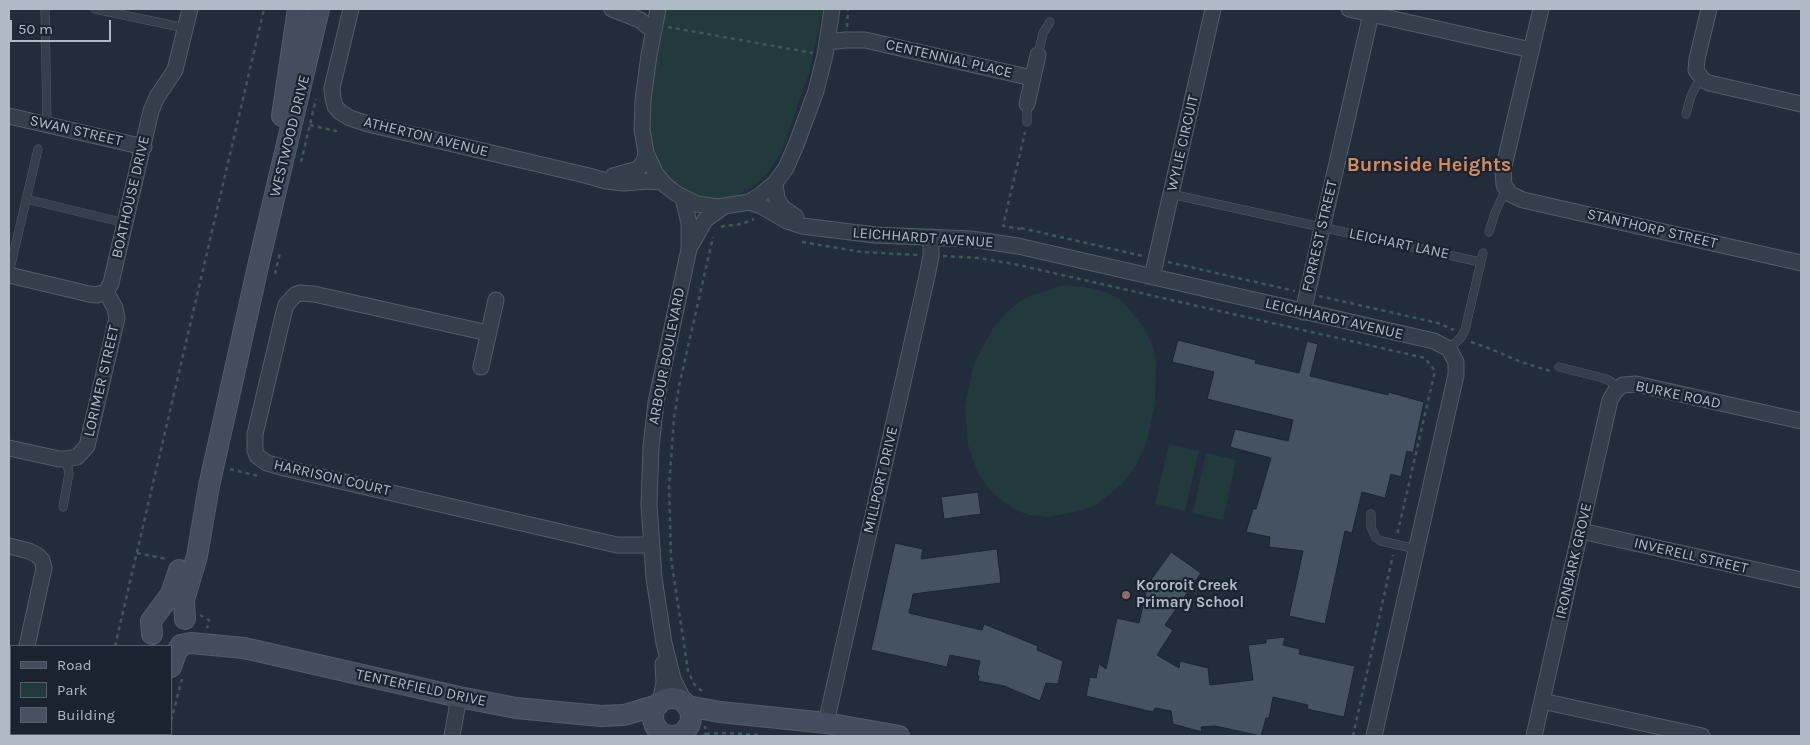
<!DOCTYPE html>
<style>
body{margin:0}
#map{position:relative;width:1810px;height:745px;overflow:hidden;background:#212d3b;font-family:Karla,sans-serif}
canvas{display:block}
.frame{position:absolute;inset:0;border:10px solid #afbac7;pointer-events:none}
.legend{position:absolute;left:10px;top:645px;width:162px;height:90px;box-sizing:border-box;background:#1a2430;border:1px solid #56606c;margin:0;padding:6px 9px;list-style:none;font-size:15px;color:#afbac7}
.legend li{display:flex;align-items:center;gap:10px;height:25px}
.legend b{width:25px;border:1px solid #56606c}
.scale{position:absolute;left:10px;top:20px;width:101px;height:22px;box-sizing:border-box;border:2px solid #afbac7;border-top:0;padding-left:6px;font-size:15px;line-height:18px;white-space:nowrap;color:#afbac7;-webkit-text-stroke:4px #1a2430;paint-order:stroke}
</style>
<div id="map">
<canvas width="1810" height="745"></canvas>
<div class="frame"></div>
<ul class="legend">
<li><b style="height:6px;background:#424e5e"></b>Road</li>
<li><b style="height:14px;background:#233a3c"></b>Park</li>
<li><b style="height:14px;background:#445262"></b>Building</li>
</ul>
<div class="scale">50 m</div>
</div>
<script>
const context = document.querySelector('canvas').getContext('2d');
context.lineJoin = 'round';
function fillPath(path, color) { context.fillStyle = color; context.fill(path, 'evenodd'); }
const toPath = rows => new Path2D(rows.map(r => 'M' + r).join(''));
function trace(path, color, width, dash) { context.strokeStyle = color; context.lineWidth = width; context.lineCap = dash ? 'butt' : 'round'; context.setLineDash(dash || []); context.stroke(path); }
function label(font, color, halo, rows, align = 'center') {
  context.font = font + ' Karla,sans-serif'; context.lineWidth = 4.5; context.setLineDash([]); context.textBaseline = 'middle'; context.strokeStyle = halo; context.fillStyle = color; for (const [text, x, y, turn = 0] of rows) {
    context.save(); context.translate(x, y); context.rotate((+turn || 0) * Math.PI / 180); context.textAlign = isNaN(turn) ? turn : align; if (halo) context.strokeText(text, 0, 0); context.fillText(text, 0, 0); context.restore();
  }
}
fillPath(toPath([
 [662,9,822,9,810,71,781,152,769,171,757,184,729,199,716,200,690,195,658,171,645,126],
 [1064,285,1091,288,1105,292,1121,300,1131,311,1144,328,1153,347,1156,363,1155,403,1146,445,1136,465,1122,484,1096,505,1080,511,1048,517,1030,515,1017,511,1004,502,989,489,978,474,968,445,965,406,974,363,993,328,1005,314,1019,302,1033,295],
 [1169,444,1199,451,1185,511,1155,504],
 [1206,453,1236,460,1223,520,1193,513]
]), '#233a3c');
const building = toPath([
 [1178,340,1256,360,1255,363,1299,373,1307,341,1318,344,1310,376,1388,395,1388,392,1424,402,1413,453,1407,451,1401,477,1391,474,1385,498,1362,492,1352,533,1345,531,1325,624,1289,616,1303,551,1269,547,1270,537,1246,532,1253,509,1256,509,1271,458,1230,447,1235,429,1288,441,1293,420,1207,399,1214,372,1172,362,1178,340],
 [978,492,981,514,944,519,941,497,978,492],
 [895,543,923,549,921,559,997,549,1001,583,913,594,909,613,982,630,984,624,1038,646,1037,650,1063,661,1058,684,1046,683,1040,701,1004,686,978,681,979,676,977,675,980,661,950,655,947,667,871,650,895,543],
 [1171,552,1201,573,1165,625,1173,630,1157,655,1179,668,1180,661,1208,668,1210,685,1253,680,1248,645,1266,643,1266,639,1285,637,1283,645,1300,649,1299,654,1355,666,1344,717,1307,709,1308,705,1273,697,1269,718,1266,718,1261,736,1215,726,1201,727,1202,732,1173,724,1171,711,1155,708,1153,712,1086,696,1090,677,1096,678,1099,664,1106,669,1117,618,1139,623,1146,593,1143,591,1171,552]
]);
fillPath(building, '#445262');
trace(building, '#1c2632', 1);
const lane = toPath([
 [45,9,47,125],
 [95,9,185,28],
 [1038,55,1043,33,1050,22],
 [1027,104,1027,122],
 [1686,114,1691,96,1696,86,1703,80],
 [1171,194,1480,262],
 [26,199,125,223],
 [1489,232,1495,213,1506,189],
 [9,273,38,149],
 [1449,349,1462,336,1465,330,1483,253],
 [1559,367,1603,378,1610,381,1618,388],
 [63,507,69,473,66,459],
 [1371,514,1371,527,1376,538,1381,541,1416,549]
]);
const street = toPath([
 [351,9,332,88,333,98,335,106,340,112,350,118,368,124,589,176,606,181,624,183,650,181,662,182],
 [612,9,640,20,653,31],
 [658,9,649,55,643,100,642,129,646,153,656,174,665,185,677,194,697,204,718,207,749,202,759,196,775,183,786,168,796,145,816,91,825,55,832,9],
 [1349,9,1531,50],
 [1541,9,1503,170,1504,185,1510,194,1523,200,1801,263],
 [1709,9,1697,59,1696,70,1703,80,1709,83,1801,104],
 [827,42,846,40,865,40,1032,78],
 [1027,104,1038,55],
 [9,116,144,147],
 [613,176,638,169,644,162,646,153],
 [775,183,777,199,783,208,796,217],
 [683,198,689,223,689,249,656,402,651,447,649,505,654,578,664,643,673,679,686,705],
 [749,202,761,206,787,221,802,226,875,235,971,239,1018,246,1434,341,1449,349,1456,362,1456,375,1374,736],
 [691,245,705,220,723,207],
 [9,275,89,294,96,295,106,292,111,283,151,111,157,97,175,70,190,9],
 [1152,277,1213,9],
 [1303,312,1371,14],
 [488,333,314,294,300,293,295,295,286,305,283,316,255,434,255,450,257,456,267,463,284,468,617,545,650,545],
 [481,367,496,300],
 [9,448,59,459,66,459,77,457,87,446,117,318,115,308,106,292],
 [1581,531,1801,580],
 [9,546,29,551,37,555,42,560,44,568,27,646],
 [1542,701,1702,736],
 [660,702,664,683,663,664],
 [9,705,11,703],
 [9,720,9,736],
 [826,723,927,276,931,256,931,237],
 [659,730,661,736],
 [452,736,459,697],
 [683,736,684,732],
 [1534,736,1610,400,1616,390,1623,385,1636,384,1801,421]
]);
const secondary = toPath([
 [282,116,298,9],
 [185,619,184,600,197,556,209,486,259,262,319,9],
 [152,634,151,621,171,594,179,570],
 [181,645,191,643,244,648,459,697,516,708,601,716,624,715,658,705],
 [171,667,176,653,181,645],
 '653 717a19 19 0 1 1 38 0a19 19 0 1 1-38 0Z',
 [687,706,720,712,826,723,899,736],
 [155,736,156,734]
]);
trace(lane, '#525d69', 9);
trace(street, '#525d69', 17);
trace(secondary, '#525d69', 22);
trace(toPath([
 [668,27,813,53],
 [847,27,848,9],
 [310,125,336,131,337,126],
 [301,162,316,99],
 [721,227,724,226,742,224,754,219],
 [1021,228,1143,256],
 [1021,229,1003,226,1025,132],
 [802,242,862,252,918,255],
 [943,256,979,258,1014,264,1425,358,1435,371,1397,535],
 [1168,262,1295,291],
 [275,274,280,253],
 [1319,296,1438,323,1454,330],
 [1471,342,1491,349,1521,362,1550,371],
 [230,469,258,476,259,473],
 [137,553,167,559],
 [200,615,209,620,207,628],
 [115,646,264,9],
 [702,691,694,684,688,671,671,558,669,487,674,418,679,386,713,237],
 [171,721,182,679],
 [706,734,723,733,762,735],
 [94,736,95,734],
 [704,736,706,734,705,726],
 [1353,736,1393,555]
]), '#405759', 2.5, [4, 4]);
trace(lane, '#343f4b', 8);
trace(street, '#343f4b', 15);
trace(secondary, '#424e5e', 20);
for (const [x, y, r, color] of [
 [1126,595,5,"#8d6e63"]
]) { const dot = new Path2D(); dot.arc(x, y, r, 0, 2 * Math.PI); context.fillStyle = color; context.fill(dot); trace(dot, '#1a2430', 2); }
label('15px', '#afbac7', '#1a2430', [
 ["CENTENNIAL PLACE",949,59,13],
 ["SWAN STREET",76,131,13],
 ["WESTWOOD DRIVE",290,136,-76],
 ["ATHERTON AVENUE",426,137,14],
 ["WYLIE CIRCUIT",1183,143,-77],
 ["BOATHOUSE DRIVE",131,197,-77],
 ["STANTHORP STREET",1652,229,13],
 ["FORREST STREET",1320,236,-77],
 ["LEICHHARDT AVENUE",923,238,4],
 ["LEICHART LANE",1399,244,12],
 ["LEICHHARDT AVENUE",1334,319,13],
 ["ARBOUR BOULEVARD",667,356,-79],
 ["LORIMER STREET",102,381,-77],
 ["BURKE ROAD",1678,395,12],
 ["HARRISON COURT",332,478,13],
 ["MILLPORT DRIVE",881,480,-77],
 ["INVERELL STREET",1691,556,13],
 ["IRONBARK GROVE",1574,561,-77],
 ["TENTERFIELD DRIVE",421,688,12]
]);
label('bold 15px', '#afbac7', '#1a2430', [
 ["Kororoit Creek",1136,586],
 ["Primary School",1136,603]
], 'left');
label('bold 20px', '#d98a59', '#1a2430', [
 ["Burnside Heights",1429,165]
]);
</script>
